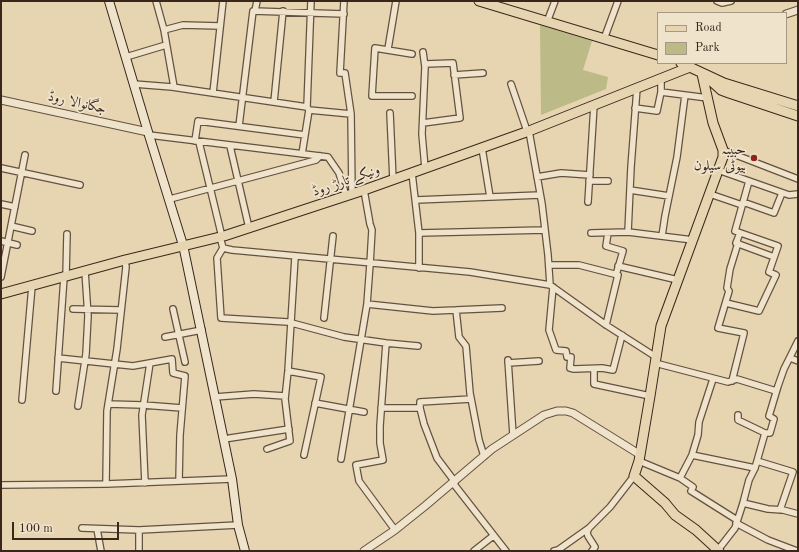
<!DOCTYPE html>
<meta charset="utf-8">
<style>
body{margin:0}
#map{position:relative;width:799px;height:552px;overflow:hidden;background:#e7d4b0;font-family:"Old Standard TT",serif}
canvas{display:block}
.frame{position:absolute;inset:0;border:2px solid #39271b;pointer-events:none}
.legend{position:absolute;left:657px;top:12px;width:130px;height:52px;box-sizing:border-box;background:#efe3cc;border:1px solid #a69885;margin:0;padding:5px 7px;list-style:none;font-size:12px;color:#39271b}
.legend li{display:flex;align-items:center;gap:8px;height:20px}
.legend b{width:20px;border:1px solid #a69885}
.scale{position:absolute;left:12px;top:522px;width:107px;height:18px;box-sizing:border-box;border:2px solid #39271b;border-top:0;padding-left:5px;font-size:12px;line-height:14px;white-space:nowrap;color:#39271b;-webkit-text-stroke:3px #efe3cc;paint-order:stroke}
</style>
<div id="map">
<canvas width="799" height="552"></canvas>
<div class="frame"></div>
<ul class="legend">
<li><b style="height:5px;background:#e7d4b0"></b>Road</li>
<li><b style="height:11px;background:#bcbb87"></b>Park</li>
</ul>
<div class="scale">100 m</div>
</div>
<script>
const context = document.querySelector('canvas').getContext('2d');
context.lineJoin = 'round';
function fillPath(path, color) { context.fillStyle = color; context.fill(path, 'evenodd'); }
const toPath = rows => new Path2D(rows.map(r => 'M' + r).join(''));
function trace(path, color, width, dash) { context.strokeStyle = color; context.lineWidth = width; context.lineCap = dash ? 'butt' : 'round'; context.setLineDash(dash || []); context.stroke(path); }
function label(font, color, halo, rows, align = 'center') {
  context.font = font + ' "Old Standard TT",Amiri,serif'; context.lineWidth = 3.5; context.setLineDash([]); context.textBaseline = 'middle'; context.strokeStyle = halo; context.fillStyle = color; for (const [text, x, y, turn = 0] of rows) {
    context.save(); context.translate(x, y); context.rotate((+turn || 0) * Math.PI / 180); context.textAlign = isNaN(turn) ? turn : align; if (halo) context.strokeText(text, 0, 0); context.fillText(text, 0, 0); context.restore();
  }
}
fillPath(toPath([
 [540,25,592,41,583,70,608,77,606,89,541,115]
]), '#bcbb87');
const minor = toPath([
 [156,1,164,30,174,87],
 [344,1,340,73,345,73,351,114,352,194],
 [717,1,722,3,731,1],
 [255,11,257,1],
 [547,22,555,1],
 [164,30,183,25,220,26],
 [604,39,618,1],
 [388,49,396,1],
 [423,52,425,67,422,134,425,168],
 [412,54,375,48,372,96,412,96],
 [126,57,166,45],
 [454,75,483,73],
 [134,84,172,87,307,107,311,1],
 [511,84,527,131],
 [661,92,708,98],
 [213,93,223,1],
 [274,102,283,11],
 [635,108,657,111,661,92,661,78],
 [309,110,351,114],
 [390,113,393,180],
 [423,123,460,118,453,63,425,64],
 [239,126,253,11,344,14],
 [529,131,542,204,548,255,550,285],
 [149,135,328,157,339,173,346,196],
 [195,141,198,121,305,135],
 [199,142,222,237],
 [230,146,249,228],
 [482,148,490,197],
 [723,150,798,179],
 [302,154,309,110,307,107],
 [1,168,80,185],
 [718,170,789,195,798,194],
 [412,173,419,233,419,268],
 [537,177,561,173,590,175],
 [589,181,608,181],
 [630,190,669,196],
 [710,194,742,205],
 [170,199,316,160,320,156],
 [416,200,540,195],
 [588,202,594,105],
 [743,202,774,213,782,193],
 [1,204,15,207],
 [11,226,32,231],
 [628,232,631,167,637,88],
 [419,233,545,230],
 [591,233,628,232,693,240],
 [608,233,606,246,623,251,616,275],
 [740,233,736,243,774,257],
 [662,236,665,216,677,157,685,95],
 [220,237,223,248,232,250,470,272,550,285,606,325,656,357],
 [1,241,17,245],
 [223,248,217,258,221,318,288,322,344,337,386,343,418,346],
 [549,265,579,265,618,275,606,325],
 [618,266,678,280],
 [66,276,67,234],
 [1,277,25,155],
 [553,287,549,330,556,350,566,351,567,357,571,357,570,368,574,369,602,368,613,370,622,335],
 [726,303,759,311,776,275,769,272,778,246,735,231,749,181],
 [367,304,433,311,502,308],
 [73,309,121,310],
 [173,309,185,362],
 [456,310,459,337,466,346,470,393,479,440,484,456],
 [324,318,333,236],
 [165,337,202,330],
 [386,343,380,426,380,443,383,460,356,465,359,481,395,530],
 [58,358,133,366,172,359,173,373,185,376,180,435,179,481],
 [790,358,798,361],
 [508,360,513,435],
 [508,363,539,361],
 [655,363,728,382,737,379,776,391],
 [594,369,594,384,650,396],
 [288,371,321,377,304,455],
 [732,381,744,333,718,328,729,291,727,288,730,269,738,243],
 [56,391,64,277],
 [215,397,254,394,285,396],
 [22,400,32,286],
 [315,403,364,412],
 [108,404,143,405,182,408],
 [78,406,86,354,88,316,85,271],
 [381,408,420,408],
 [738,415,738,420,765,433],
 [224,439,289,429],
 [267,449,290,441,285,399,288,371,295,257],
 [692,455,755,468],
 [341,459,367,304,370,264,372,230,370,224,364,190],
 [639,461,680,478,693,487,691,491,737,520],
 [757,461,793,472,780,510],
 [680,478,692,455,698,435,699,422,713,379],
 [455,482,437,458,424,424,420,408,420,402,471,399],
 [145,483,142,415,150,363],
 [453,483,506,551],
 [106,484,107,411,117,349,126,267,125,260],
 [1,485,106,484,232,479],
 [743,503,768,509,783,510,798,514],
 [736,523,768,540,797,551],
 [82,528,139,530,238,525],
 [97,529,101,551],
 [718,550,735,528,743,503,749,480,755,468,765,433,770,433,774,419,769,416,778,386,784,369,798,341],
 [139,551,139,530],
 [474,551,493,536],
 [554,551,558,550,589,528],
 [592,551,595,547,588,536,587,532,589,528,610,507,634,476]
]);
const tertiary = toPath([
 [786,14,798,10],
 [1,100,148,132],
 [364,551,395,530,425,506,492,449,544,415,557,411,566,411,573,413,639,454]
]);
const secondary = toPath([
 [109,1,148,132,183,245,232,479,238,525,245,551]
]);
const primary = toPath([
 [479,1,658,55],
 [681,63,724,83,798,106],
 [702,74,713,123,723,150,723,157,661,326,650,396,639,461,634,476,665,503,675,515,696,530,719,551],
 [710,80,721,90,729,93,798,116],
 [1,294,125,260,224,236,364,190,529,131,690,67]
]);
trace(minor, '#645240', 8);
trace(tertiary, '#645240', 9);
trace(secondary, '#39271b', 10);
trace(primary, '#39271b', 11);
trace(minor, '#efe3cc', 5.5);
trace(tertiary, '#efe3cc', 7);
trace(secondary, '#efe3cc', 8);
trace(primary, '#e7d4b0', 9);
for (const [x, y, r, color] of [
 [754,158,4,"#8f2418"]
]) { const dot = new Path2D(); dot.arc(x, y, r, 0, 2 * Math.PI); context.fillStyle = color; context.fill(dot); trace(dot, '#efe3cc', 1.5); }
label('14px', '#39271b', '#efe3cc', [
 ["جگانوالا روڈ",77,103,13],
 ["ونیکے تارڑ روڈ",346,181,-19]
]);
label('14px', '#39271b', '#efe3cc', [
 ["حبیبہ",746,150],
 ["بیوٹی سیلون",746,166]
], 'right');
</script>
